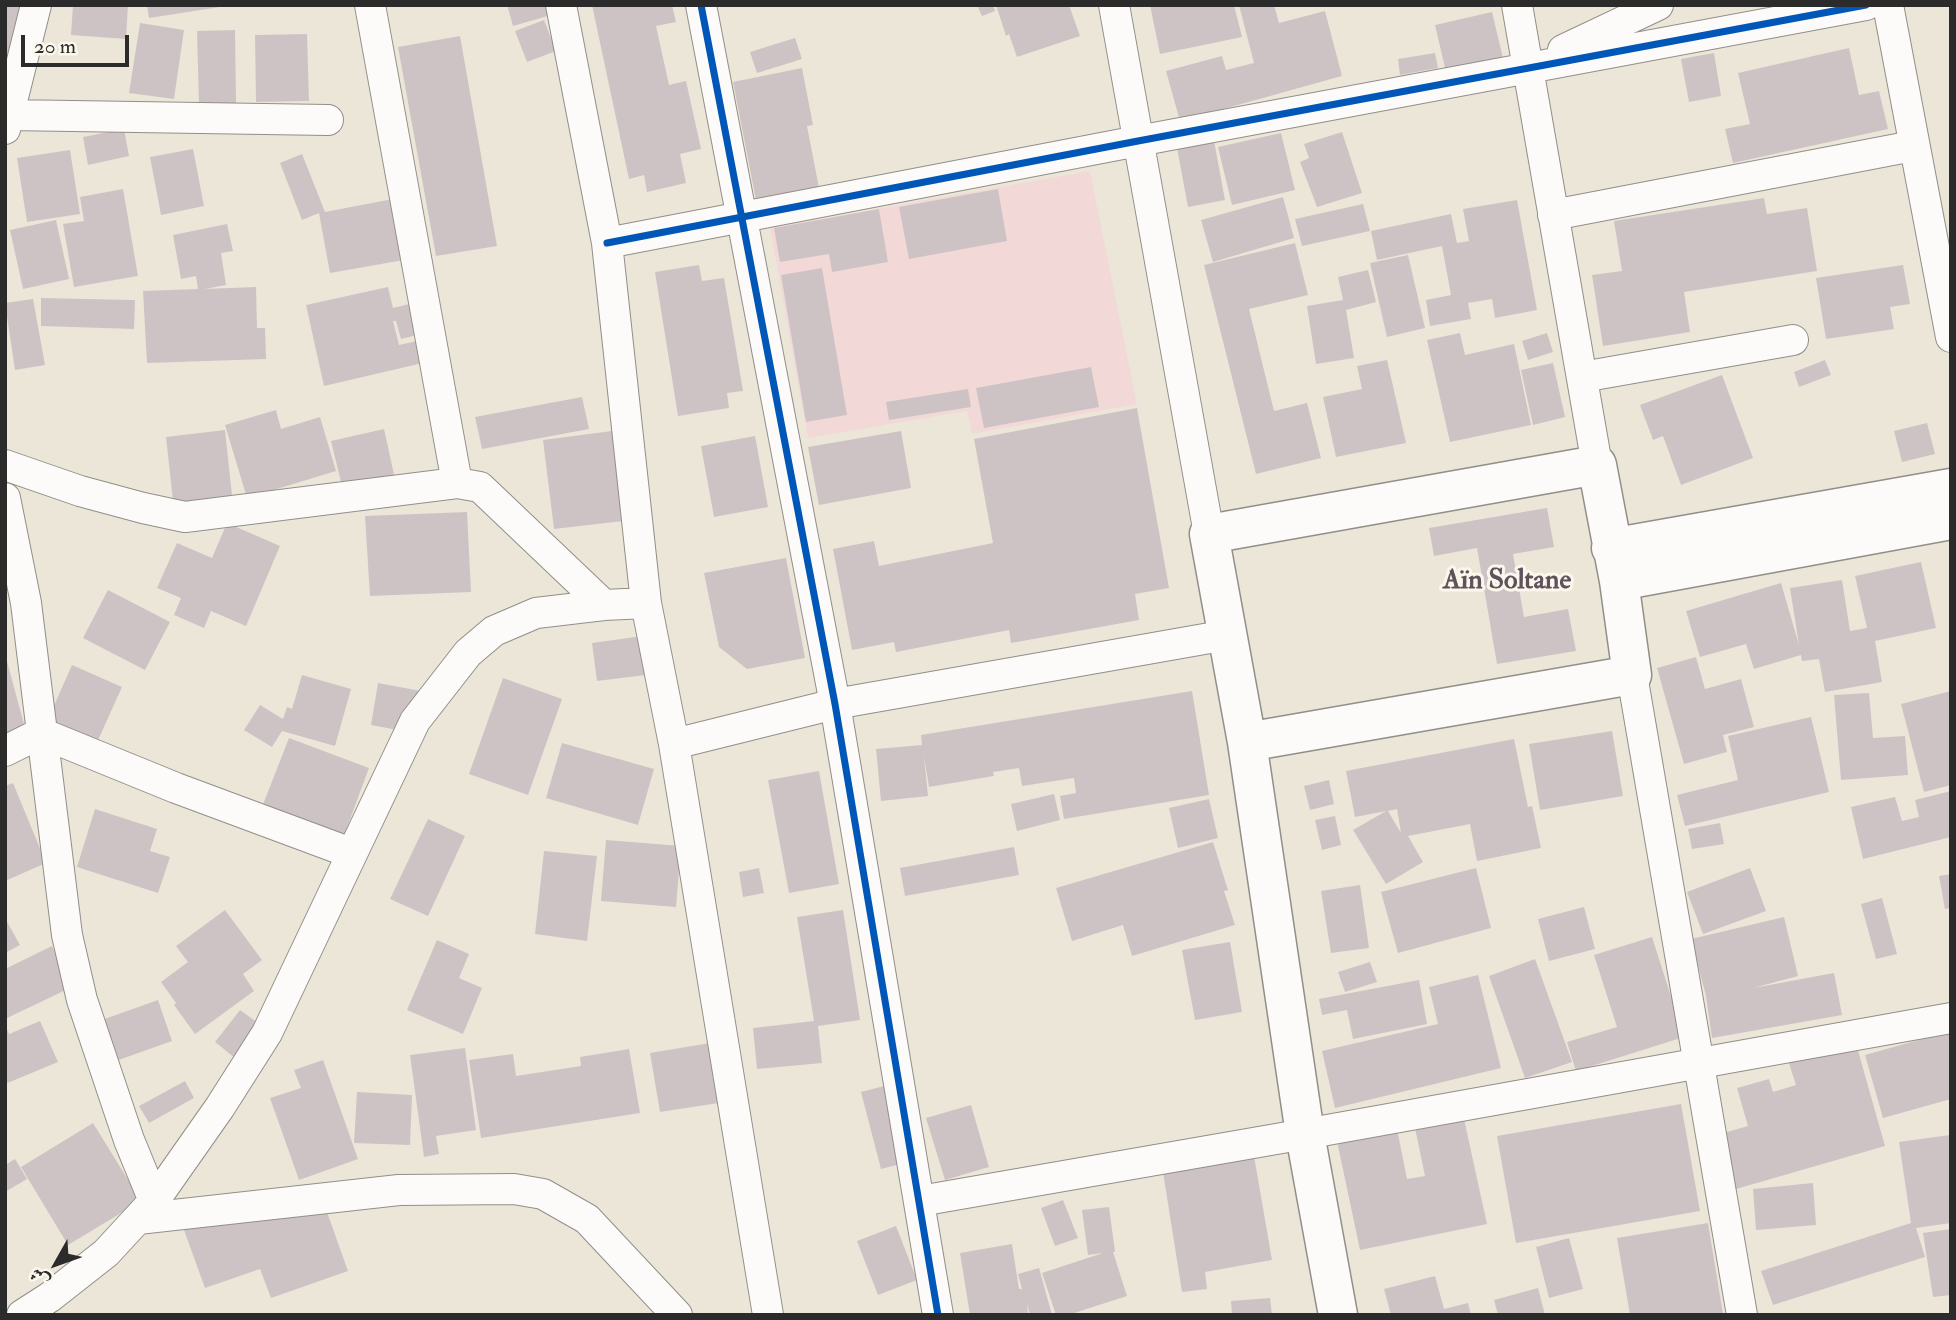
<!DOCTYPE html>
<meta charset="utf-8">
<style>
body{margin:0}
#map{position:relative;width:1956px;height:1320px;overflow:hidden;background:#ece6d9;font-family:"IM FELL Double Pica",Amiri,serif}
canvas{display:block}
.frame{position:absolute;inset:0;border:7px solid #2b2b2b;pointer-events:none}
.north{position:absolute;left:21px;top:1229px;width:70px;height:70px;-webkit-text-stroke:5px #fbf7ec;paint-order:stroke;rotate:230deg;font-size:19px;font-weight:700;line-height:28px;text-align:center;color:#2b2b2b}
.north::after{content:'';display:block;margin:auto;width:24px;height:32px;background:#2b2b2b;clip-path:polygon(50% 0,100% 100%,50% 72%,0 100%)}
.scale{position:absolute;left:21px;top:35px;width:108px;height:32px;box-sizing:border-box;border:4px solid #2b2b2b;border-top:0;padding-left:9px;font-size:21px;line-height:24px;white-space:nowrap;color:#2b2b2b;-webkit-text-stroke:5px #fbf7ec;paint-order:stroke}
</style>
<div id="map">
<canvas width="1956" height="1320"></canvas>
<div class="frame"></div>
<div class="north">ش</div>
<div class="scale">20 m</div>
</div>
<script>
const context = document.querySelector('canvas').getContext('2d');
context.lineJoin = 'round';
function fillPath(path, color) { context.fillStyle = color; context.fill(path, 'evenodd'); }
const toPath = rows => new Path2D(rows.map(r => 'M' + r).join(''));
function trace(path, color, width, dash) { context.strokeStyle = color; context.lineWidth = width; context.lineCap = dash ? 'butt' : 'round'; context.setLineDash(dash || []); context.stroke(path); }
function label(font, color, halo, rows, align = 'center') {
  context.font = font + ' "IM FELL Double Pica",serif'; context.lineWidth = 6; context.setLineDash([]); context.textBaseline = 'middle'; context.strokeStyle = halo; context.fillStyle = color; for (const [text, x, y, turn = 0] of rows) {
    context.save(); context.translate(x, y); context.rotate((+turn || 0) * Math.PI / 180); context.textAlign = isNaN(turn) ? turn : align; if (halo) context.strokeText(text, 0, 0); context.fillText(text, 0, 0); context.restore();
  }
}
fillPath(toPath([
 [1090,171,1137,404,972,434,967,411,808,438,770,228]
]), '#f2d9d8');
fillPath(toPath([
 [5,5,21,5,15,68,5,65],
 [73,5,128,5,126,39,71,35],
 [147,5,219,5,220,7,149,18],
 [507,5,548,5,551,15,513,26],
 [592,5,672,5,676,22,656,26,669,85,686,81,701,149,680,154,686,183,647,192,644,175,629,179],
 [977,5,993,5,995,11,982,16],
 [996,5,1069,5,1080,36,1017,57,1009,34,1006,36],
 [1150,5,1234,5,1242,37,1160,54],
 [1239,5,1274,5,1279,23,1325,11,1342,76,1180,121,1166,71,1222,56,1226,70,1254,63],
 [1492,12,1503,58,1446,72,1435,25],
 [544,20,556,51,527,62,515,31],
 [140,23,184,30,174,99,129,93],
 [235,30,236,104,199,105,197,31],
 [307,34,309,101,256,102,255,35],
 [460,36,497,246,436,256,398,47],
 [795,38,802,59,757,73,750,52],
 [1849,48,1859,95,1879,91,1888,129,1733,163,1725,129,1750,124,1738,73],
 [1435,53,1438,68,1400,75,1398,59],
 [1714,53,1721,96,1689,102,1681,59],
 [802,68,813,125,807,126,819,188,756,200,733,82],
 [124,129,129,156,88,165,83,137],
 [1342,132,1362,193,1317,207,1300,162,1309,158,1304,144],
 [1281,133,1295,190,1232,205,1218,147],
 [1214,141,1225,200,1188,207,1177,148],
 [193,149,204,206,161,215,150,157],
 [70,150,80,214,27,222,17,158],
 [302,154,325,212,393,199,404,260,330,273,319,213,302,220,280,163],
 [123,189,138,276,74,287,63,224,84,221,80,197],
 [998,189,1007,241,909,259,899,207],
 [1283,197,1294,238,1213,262,1201,220],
 [1764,198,1767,214,1807,208,1817,271,1684,292,1690,332,1603,346,1592,275,1622,271,1614,221],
 [1517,200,1537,310,1495,318,1492,299,1468,303,1471,319,1430,326,1426,300,1451,295,1442,246,1377,260,1371,231,1451,214,1457,243,1469,241,1463,209],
 [1363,204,1370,231,1302,246,1295,219],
 [879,209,888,262,832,272,829,254,780,262,774,228],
 [56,220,69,279,23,289,10,230],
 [227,224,233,251,221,253,226,285,205,289,256,287,257,328,265,328,266,359,147,363,143,291,198,289,196,276,181,279,173,235],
 [1295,243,1308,295,1249,309,1274,411,1307,403,1321,458,1256,474,1204,265],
 [1408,255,1425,328,1387,337,1370,263],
 [699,265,702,281,724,278,743,391,727,393,729,408,678,416,655,272],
 [1903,265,1910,304,1890,307,1894,329,1826,339,1816,278],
 [822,268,847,415,806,422,781,275],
 [1368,270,1376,302,1346,310,1354,358,1316,364,1307,306,1343,300,1338,277],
 [388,287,393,308,413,303,421,334,401,339,396,321,393,321,399,345,422,340,427,362,324,386,306,305],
 [41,298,135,300,134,329,41,326],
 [33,299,45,365,15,370,5,303],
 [1460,333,1465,355,1514,344,1531,425,1450,442,1427,340],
 [1547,333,1553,352,1528,360,1522,341],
 [1387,360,1406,443,1336,457,1323,397,1362,389,1357,366],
 [1825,360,1831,375,1799,387,1794,372],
 [1553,363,1565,417,1533,425,1521,370],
 [1091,367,1099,407,984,428,976,388],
 [1722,375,1753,458,1681,485,1663,436,1653,440,1640,405],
 [968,389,971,407,889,420,886,402],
 [582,397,589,429,482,449,475,417],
 [1137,408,1169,588,1135,594,1139,620,1011,643,1009,630,896,652,894,642,852,650,833,549,874,541,879,566,993,543,974,439],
 [276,410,281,429,320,417,336,471,247,498,225,425],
 [1927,423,1935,454,1902,462,1894,431],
 [384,429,395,479,343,490,331,441],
 [225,430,233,505,174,510,166,437],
 [612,431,623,521,554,529,543,440],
 [901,431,911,488,819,505,808,447],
 [755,436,768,507,714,517,701,446],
 [1547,508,1554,547,1513,554,1524,617,1568,609,1576,651,1497,664,1477,548,1434,556,1429,528],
 [467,512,471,592,370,596,365,516],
 [227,523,280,546,246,626,211,611,204,628,174,615,181,598,157,588,177,543,212,558],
 [786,558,805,658,747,669,719,647,704,573],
 [1921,562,1936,628,1875,641,1882,682,1825,692,1819,659,1802,661,1801,655,1754,669,1746,644,1700,657,1686,611,1781,583,1799,645,1790,588,1842,580,1850,631,1867,628,1855,576],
 [108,590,170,622,145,670,83,638],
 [657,634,662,673,597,681,592,643],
 [5,654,28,739,5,745],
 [1696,657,1705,689,1741,679,1754,727,1723,735,1727,752,1684,764,1657,668],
 [72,665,122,687,94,749,45,726],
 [302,675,351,689,335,746,282,731,272,747,244,730,260,705,283,719,287,707,292,709],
 [503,678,562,699,528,795,469,774],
 [378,683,421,691,414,733,371,725],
 [1192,691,1209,795,1064,819,1060,796,1076,793,1074,778,1022,786,1019,768,993,772,994,776,929,787,924,756,928,796,881,801,876,749,922,745,921,735],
 [1951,691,1951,785,1924,792,1901,704],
 [1869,693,1873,738,1905,736,1908,775,1841,780,1834,695],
 [1811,717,1829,792,1685,826,1677,795,1738,780,1728,736],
 [1612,731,1623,796,1540,810,1529,744],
 [289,738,369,768,343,838,262,807],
 [1514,739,1528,807,1532,806,1541,848,1477,861,1470,824,1408,836,1423,862,1386,884,1353,830,1386,811,1355,817,1346,771],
 [1397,809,1401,833,1388,811],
 [562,743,654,769,638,825,546,798],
 [819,771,839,884,789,893,768,780],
 [1329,780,1334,804,1310,810,1304,786],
 [13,783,46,863,5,881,5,786],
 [1951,791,1951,837,1863,859,1851,807,1895,797,1902,821,1919,817,1915,800],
 [1054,794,1060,820,1017,831,1011,804],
 [1209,799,1218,838,1178,848,1169,808],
 [95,809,157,829,150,851,170,857,158,893,77,867],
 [1335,816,1341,845,1322,850,1315,820],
 [428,819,465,836,428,916,390,899],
 [1720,823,1724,844,1692,849,1688,829],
 [606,840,681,846,676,907,601,901],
 [1213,842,1228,890,1224,891,1235,925,1132,956,1123,925,1072,941,1056,888],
 [1014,847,1019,875,905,896,900,868],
 [544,851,597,856,587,941,535,934],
 [759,868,764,893,743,897,739,872],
 [1476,868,1491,928,1398,953,1381,892],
 [1750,868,1766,911,1703,934,1687,892],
 [1951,874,1951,908,1945,909,1939,876],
 [1360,885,1369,948,1331,953,1321,891],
 [1882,898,1897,954,1876,959,1861,904],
 [1584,907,1595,949,1549,961,1538,919],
 [225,910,262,960,243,974,254,991,195,1034,174,1005,176,1003,161,982,188,962,176,946],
 [843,910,860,1020,818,1026,822,1063,757,1069,753,1028,814,1021,797,917],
 [1784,917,1798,976,1753,988,1834,973,1842,1015,1712,1038,1706,996,1691,939],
 [5,918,20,945,5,953],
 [1652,937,1684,1037,1576,1071,1567,1042,1617,1027,1594,955],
 [437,940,469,954,459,978,482,988,463,1034,407,1010],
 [1230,942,1242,1012,1195,1020,1182,950],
 [52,946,72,987,5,1019,5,969],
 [1535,959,1572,1062,1525,1078,1489,976],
 [1370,962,1377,982,1345,992,1338,972],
 [1478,975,1501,1068,1335,1108,1322,1051,1438,1024,1429,987],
 [1419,980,1427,1024,1353,1039,1347,1010,1322,1015,1319,999],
 [158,1000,172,1041,113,1062,99,1021],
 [240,1010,261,1025,235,1058,215,1042],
 [40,1021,58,1062,5,1084,5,1025,9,1034],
 [1951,1031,1951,1099,1883,1118,1865,1055],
 [1855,1040,1885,1146,1736,1189,1720,1134,1748,1126,1737,1088,1769,1079,1773,1092,1796,1085,1788,1060],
 [716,1042,725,1102,660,1112,650,1053],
 [465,1048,476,1130,436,1136,439,1154,424,1157,410,1055],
 [629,1049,640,1113,481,1138,469,1060,513,1054,516,1076,581,1066,580,1057],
 [323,1060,358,1159,299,1180,270,1098,301,1088,294,1070],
 [185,1081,194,1098,149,1123,139,1106],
 [888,1085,908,1162,881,1169,861,1092],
 [357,1092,412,1095,410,1145,354,1143],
 [1681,1104,1700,1211,1516,1243,1497,1136],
 [971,1105,989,1167,945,1180,926,1118],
 [1464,1119,1487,1224,1360,1250,1337,1141,1397,1129,1407,1179,1425,1176,1415,1128],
 [93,1123,141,1201,68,1245,21,1167],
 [1950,1135,1951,1223,1916,1228,1925,1257,1773,1305,1761,1271,1911,1223,1899,1142],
 [1254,1156,1272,1260,1205,1272,1207,1289,1182,1292,1163,1172],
 [15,1159,27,1179,5,1192,5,1165],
 [1813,1183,1816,1225,1756,1230,1753,1189],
 [317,1184,348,1271,271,1298,260,1269,205,1288,180,1219],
 [1063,1200,1078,1238,1055,1246,1041,1208],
 [1109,1207,1115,1252,1113,1252,1127,1296,1068,1315,1056,1315,1042,1273,1103,1253,1088,1255,1082,1210],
 [1708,1223,1723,1314,1630,1315,1617,1238],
 [896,1226,917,1280,878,1295,857,1241],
 [1951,1229,1951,1295,1933,1297,1923,1233],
 [1569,1238,1583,1289,1549,1298,1536,1247],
 [1012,1244,1019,1289,1022,1289,1018,1274,1039,1268,1052,1315,1030,1315,1027,1304,1028,1315,970,1315,960,1253],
 [1435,1276,1444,1309,1468,1303,1471,1315,1391,1315,1384,1289],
 [1538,1288,1545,1315,1498,1315,1494,1300],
 [1270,1298,1272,1315,1232,1315,1231,1301]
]), '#cec3c4');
const minor = toPath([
 [370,5,457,483],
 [561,5,607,243,646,603,674,744,768,1315],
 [701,5,835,704,938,1315],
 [1114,5,1209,534],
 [1517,5,1597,465],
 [1888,5,1951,337],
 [1563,50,1658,5],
 [8,115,328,120],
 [5,129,36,5],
 [1553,215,1913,146],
 [607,243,1138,141,1866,5],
 [1582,377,1793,340],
 [5,465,80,491,143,508,185,517,457,483,480,487,604,605],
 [5,498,26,603,67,935,82,1000,129,1140,154,1201],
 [1632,675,1742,1315],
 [674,744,835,704,1227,635],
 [5,751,41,733,176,788,351,853],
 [920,1201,1305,1134,1951,1018],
 [138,1219,399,1190,514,1189,543,1194,587,1219,677,1315],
 [22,1315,50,1297,106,1253,154,1201,220,1107,267,1033,415,721,468,653,494,631,536,613,604,605,646,603]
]);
const secondary = toPath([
 [1611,548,1951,488],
 [1619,581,1951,520],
 [1247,742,1632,675,1619,581,1597,465,1209,534,1247,742,1305,1134,1338,1315]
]);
trace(minor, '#918f88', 32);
trace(secondary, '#918f88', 41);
trace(minor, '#fcfbf9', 30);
trace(secondary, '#fcfbf9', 38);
trace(toPath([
 [701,5,835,704,938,1315],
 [607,243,1138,141,1866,5]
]), '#0057b8', 7);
label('bold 28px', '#60525c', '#fbf7ec', [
 ["Aïn Soltane",1507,582]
]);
</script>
